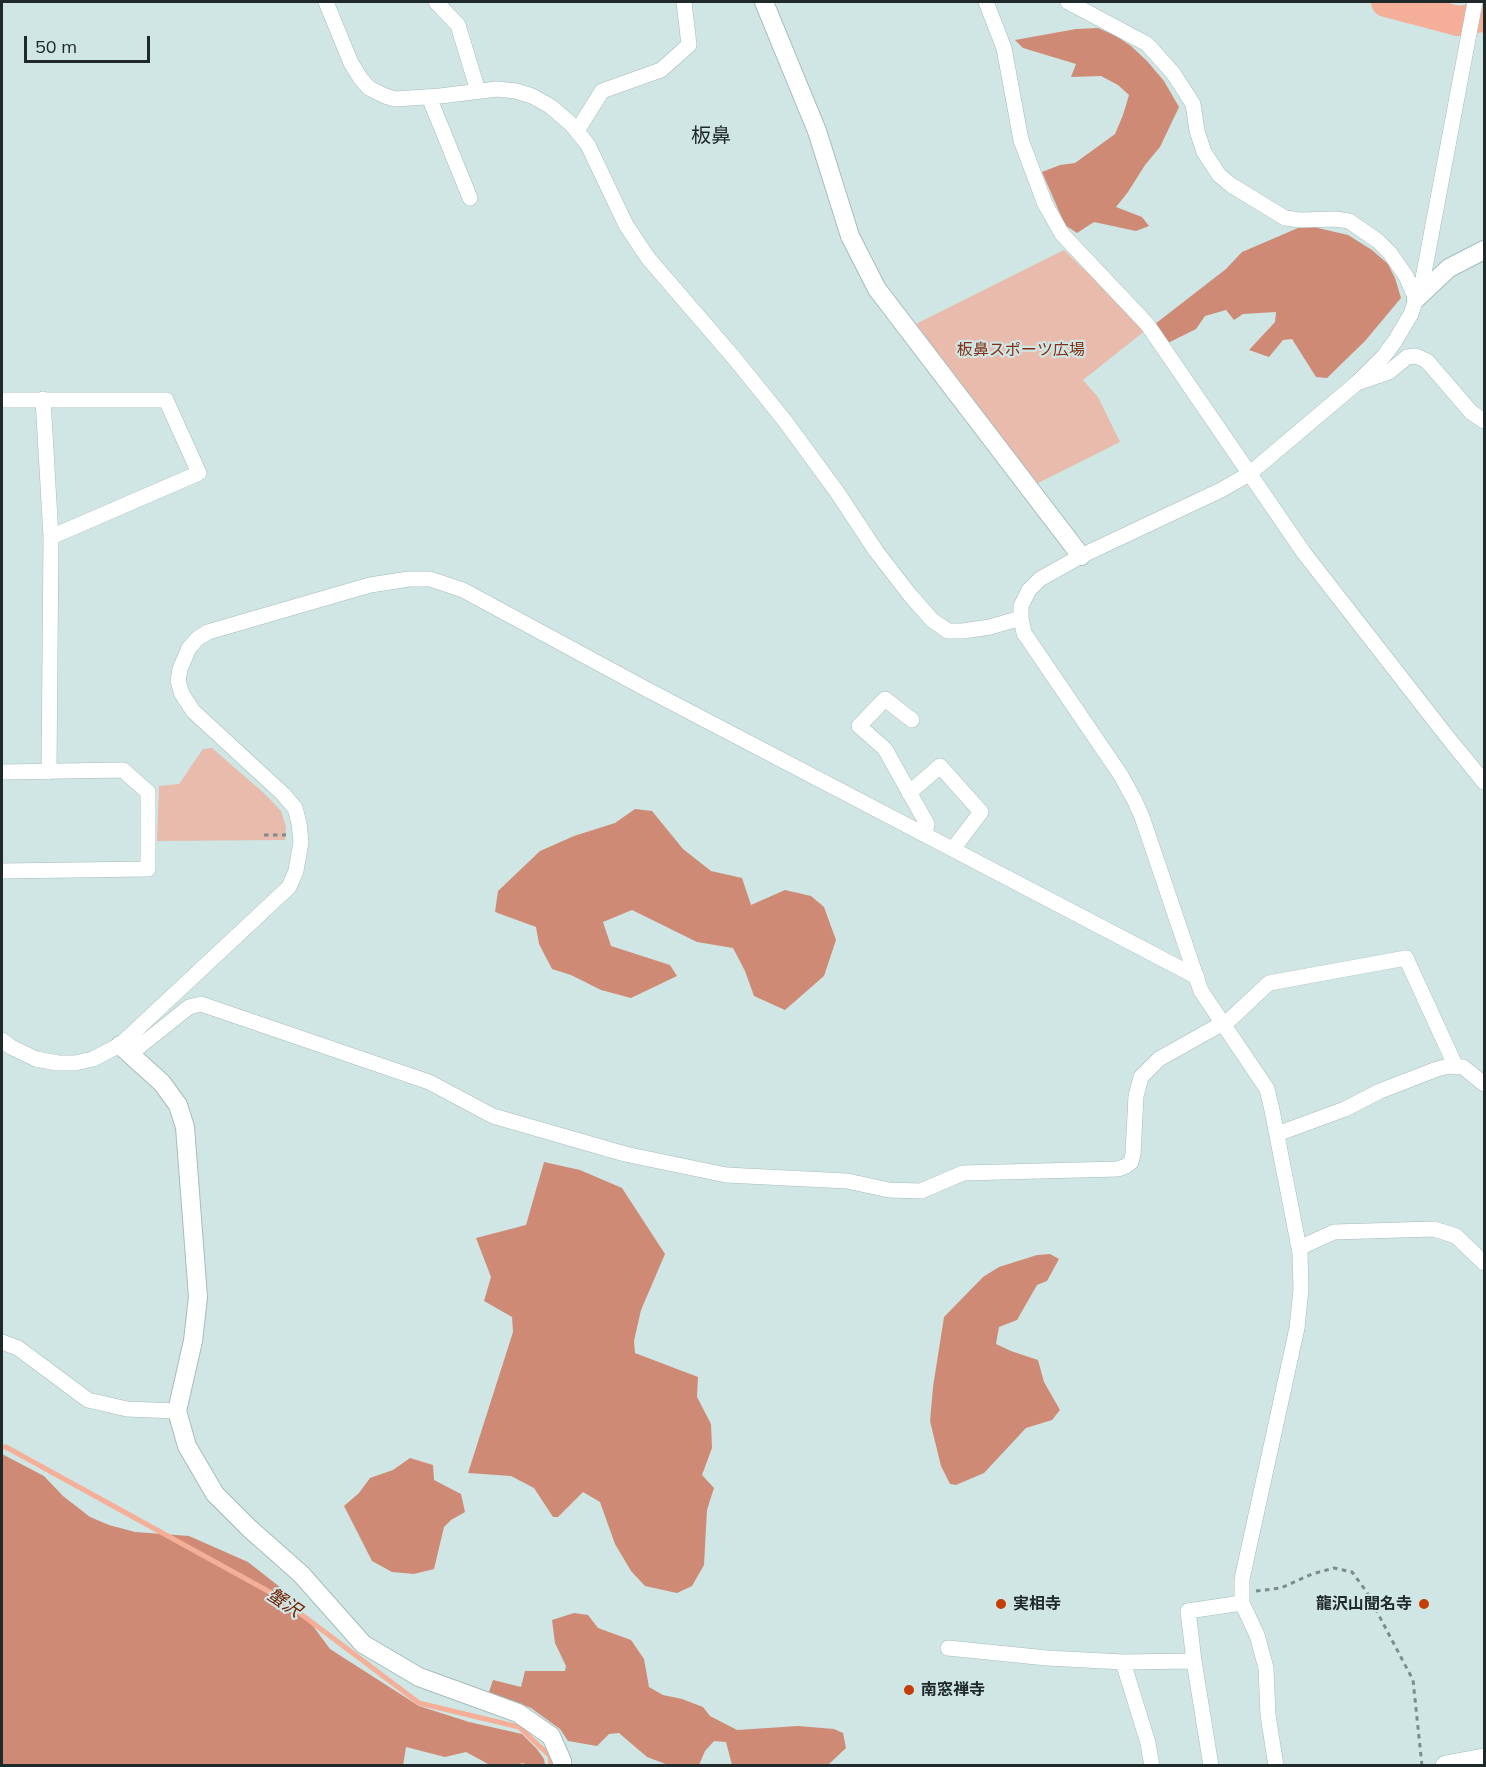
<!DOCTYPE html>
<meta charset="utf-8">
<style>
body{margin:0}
#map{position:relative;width:1486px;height:1767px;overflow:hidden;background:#cfe6e5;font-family:Mulish,sans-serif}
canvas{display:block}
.frame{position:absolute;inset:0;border:3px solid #202929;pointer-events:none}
.scale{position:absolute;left:24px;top:36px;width:126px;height:27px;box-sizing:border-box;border:3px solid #202929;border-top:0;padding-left:8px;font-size:18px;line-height:21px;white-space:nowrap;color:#202929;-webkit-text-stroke:4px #cfe6e5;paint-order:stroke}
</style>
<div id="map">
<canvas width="1486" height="1767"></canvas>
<div class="frame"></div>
<div class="scale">50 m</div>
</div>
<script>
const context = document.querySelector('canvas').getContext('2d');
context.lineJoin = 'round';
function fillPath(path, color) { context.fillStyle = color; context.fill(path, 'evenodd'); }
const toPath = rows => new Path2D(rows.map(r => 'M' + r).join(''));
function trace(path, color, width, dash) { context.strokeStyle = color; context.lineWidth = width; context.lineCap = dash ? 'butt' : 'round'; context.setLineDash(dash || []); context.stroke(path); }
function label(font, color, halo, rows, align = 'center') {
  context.font = font + ' Mulish,"Noto Sans JP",sans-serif'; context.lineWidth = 4.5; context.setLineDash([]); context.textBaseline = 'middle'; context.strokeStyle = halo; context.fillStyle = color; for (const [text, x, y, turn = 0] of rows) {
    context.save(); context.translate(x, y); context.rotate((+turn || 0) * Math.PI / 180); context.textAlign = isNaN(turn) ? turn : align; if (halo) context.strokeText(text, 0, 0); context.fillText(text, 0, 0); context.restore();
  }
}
fillPath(toPath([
 [1064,250,1146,330,1083,380,1098,397,1120,442,1036,484,916,324],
 [212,748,265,794,281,811,286,827,285,840,157,841,159,786,179,784,203,749]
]), '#e8bbad');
fillPath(toPath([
 [1098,28,1116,36,1131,46,1147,61,1164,81,1179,107,1160,147,1145,165,1128,192,1116,207,1142,217,1149,226,1136,231,1094,222,1077,233,1065,225,1042,172,1060,165,1075,163,1115,134,1123,115,1129,95,1118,85,1101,76,1071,77,1076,64,1023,48,1015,40,1076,29],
 [1305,225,1348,235,1372,250,1388,264,1395,278,1401,298,1365,341,1327,378,1316,377,1292,339,1283,340,1269,357,1249,350,1275,322,1276,312,1243,314,1234,320,1226,310,1205,316,1196,329,1166,344,1155,324,1226,269,1242,252],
 [635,809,652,811,683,849,711,871,742,878,751,905,785,890,811,896,824,907,836,940,824,976,785,1010,754,996,745,971,733,948,697,942,632,910,603,922,611,946,670,965,677,976,631,998,601,990,571,975,552,969,539,944,536,927,495,912,498,891,540,851,574,836,615,823],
 [544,1162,580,1170,622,1188,665,1254,641,1310,634,1341,635,1353,698,1377,697,1397,711,1424,712,1448,702,1475,714,1488,707,1510,704,1565,692,1586,677,1593,645,1586,631,1571,615,1544,600,1502,583,1492,558,1517,553,1517,534,1488,511,1476,468,1473,513,1332,512,1317,484,1301,491,1277,476,1238,526,1225],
 [1050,1254,1059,1259,1047,1281,1037,1285,1017,1320,999,1327,996,1344,1011,1351,1038,1360,1044,1382,1060,1410,1052,1420,1026,1428,984,1473,956,1485,950,1484,941,1466,930,1421,933,1387,944,1317,983,1277,999,1267,1037,1255],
 [2,1454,44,1476,63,1496,90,1517,109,1525,135,1532,189,1536,248,1562,290,1595,330,1649,419,1706,469,1722,522,1734,537,1749,544,1759,545,1765,525,1765,524,1763,513,1765,490,1765,466,1752,445,1757,406,1747,403,1766,2,1765],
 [410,1458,433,1465,434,1480,461,1494,465,1512,451,1520,444,1527,434,1569,414,1574,392,1572,372,1561,344,1506,359,1493,370,1478,393,1470],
 [574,1613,588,1615,598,1628,631,1640,644,1659,649,1687,663,1695,682,1699,703,1707,710,1716,737,1730,798,1726,834,1729,843,1733,846,1748,828,1765,732,1765,726,1742,714,1741,705,1751,699,1765,671,1766,647,1757,619,1733,609,1734,597,1746,568,1741,560,1729,531,1708,489,1692,493,1680,521,1687,525,1671,565,1671,566,1666,555,1643,552,1620]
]), '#cf8a75');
trace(toPath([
 [2,1447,6,1447,277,1596,419,1703,519,1727,550,1756,551,1766]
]), '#f5ae98', 5);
trace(toPath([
 [1386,2,1458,21,1484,17]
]), '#f5ae98', 30);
const minor = toPath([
 [326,2,351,63,361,79,369,88,385,96,395,99,440,96,497,89,516,91,532,96,550,106,571,124,588,145,626,225,648,258,735,359,785,421,837,492,876,551,910,595,932,620,948,631,963,631,990,627,1021,618],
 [436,2,458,25,478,91],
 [986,2,1004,48,1021,140,1045,204,1062,234,1147,324,1304,553,1445,734,1484,782],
 [1068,2,1147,44,1173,73,1193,104,1197,131,1204,152,1219,175,1231,185,1285,218,1300,220,1335,219,1349,221,1378,241,1390,253,1406,276,1416,299],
 [429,97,470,198],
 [577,131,602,91,661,70,689,45,684,2],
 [1360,382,1389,372,1407,357,1416,356,1427,361,1471,412,1484,421],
 [43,399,51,537,49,772],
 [2,400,166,400,199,473,51,537],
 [912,720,885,699,859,726,885,749,927,824,925,835],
 [2,772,123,770,148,792,148,869,2,871],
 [909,793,940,766,981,812,953,849],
 [1224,1025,1269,983,1406,958,1456,1067],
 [2,1040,11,1047,36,1059,58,1063,75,1063,93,1059,120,1045,289,887,296,871,301,842,299,823,295,808,283,794,193,711,182,694,178,681,180,669,189,648,198,638,208,632,370,585,409,579,430,579,463,590,648,690,1197,977],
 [130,1054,189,1007,201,1004,429,1082,493,1116,625,1154,726,1175,847,1181,889,1190,921,1191,963,1173,1118,1169,1126,1166,1131,1162,1133,1154,1136,1096,1141,1077,1159,1059,1223,1023],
 [1277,1134,1345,1109,1380,1091,1437,1069,1449,1066,1463,1067,1484,1084],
 [1299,1248,1334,1232,1434,1229,1456,1236,1484,1263],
 [2,1342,18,1348,88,1400,127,1409,177,1411],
 [948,1648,1047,1658,1123,1662,1194,1661,1188,1611,1242,1603],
 [1194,1661,1211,1766],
 [1123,1662,1148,1743,1152,1766],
 [1276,1766,1268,1715,1266,1668,1257,1635,1242,1603,1242,1579,1297,1328,1301,1289,1300,1253,1272,1110,1267,1089,1201,991,1142,817,1135,801,1120,774,1024,633,1021,618,1021,606,1029,590,1040,579,1081,556,1221,490,1249,474,1358,382,1384,356,1395,341,1411,314,1423,278,1475,2]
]);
const tertiary = toPath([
 [764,2,817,131,850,236,877,289,1081,556],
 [1416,299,1449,268,1484,250],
 [120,1045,162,1083,178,1105,185,1127,198,1297,193,1341,177,1411,187,1446,215,1494,250,1529,301,1574,363,1644,419,1677,518,1713,551,1736,562,1761,562,1766]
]);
const secondary = toPath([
 [1446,1766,1484,1759]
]);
trace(minor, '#a5bcbb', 16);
trace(tertiary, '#a5bcbb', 20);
trace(secondary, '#a5bcbb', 22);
trace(toPath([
 [264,835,286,835],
 [1256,1591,1281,1588,1312,1574,1334,1568,1352,1572,1366,1591,1413,1680,1422,1766]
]), '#7c8c8c', 3, [4.5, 4.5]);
trace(minor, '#fff', 15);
trace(tertiary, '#fff', 18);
trace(secondary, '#fff', 21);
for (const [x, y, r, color] of [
 [1001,1604,6,"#c43d05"],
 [1424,1604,6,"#c43d05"],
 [909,1690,6,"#c43d05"]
]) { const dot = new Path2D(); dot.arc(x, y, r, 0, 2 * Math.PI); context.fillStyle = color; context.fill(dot); trace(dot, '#cfe6e5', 2); }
label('16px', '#833016', '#cfe6e5', [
 ["板鼻スポーツ広場",1021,350]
]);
label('bold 16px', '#202929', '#cfe6e5', [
 ["実相寺",1013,1604],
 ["龍沢山聞名寺",1412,1604,"right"],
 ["南窓禅寺",921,1690]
], 'left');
label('italic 18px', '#701e01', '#cfe6e5', [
 ["蟹沢",284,1603,34]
]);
label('20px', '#202929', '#cfe6e5', [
 ["板鼻",711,136]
]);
</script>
